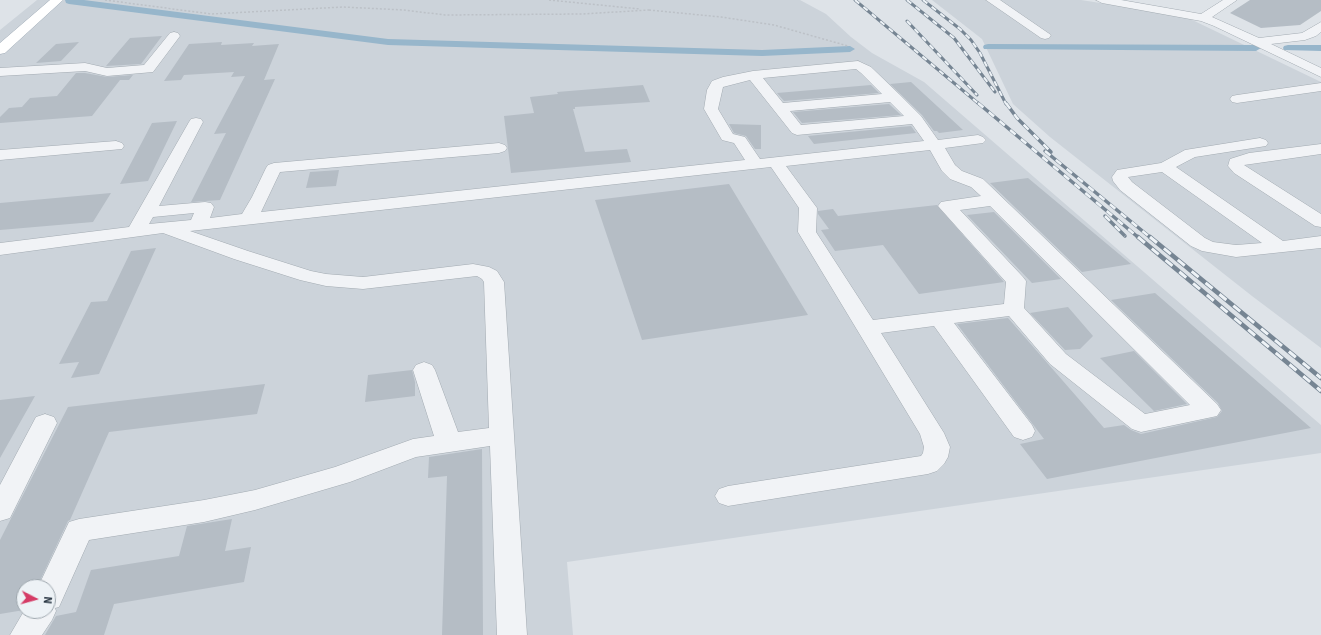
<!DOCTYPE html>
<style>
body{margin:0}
#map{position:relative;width:1321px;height:635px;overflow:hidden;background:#dee3e8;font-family:"Source Sans 3",sans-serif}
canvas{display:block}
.north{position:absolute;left:16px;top:579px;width:40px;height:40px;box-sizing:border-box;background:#edf2f6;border:1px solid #9da6ad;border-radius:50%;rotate:96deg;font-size:11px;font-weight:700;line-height:16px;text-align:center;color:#263340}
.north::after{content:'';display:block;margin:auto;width:14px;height:18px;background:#d53b66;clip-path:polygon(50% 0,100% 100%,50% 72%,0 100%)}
</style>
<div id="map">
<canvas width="1321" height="635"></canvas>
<div class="north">N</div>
</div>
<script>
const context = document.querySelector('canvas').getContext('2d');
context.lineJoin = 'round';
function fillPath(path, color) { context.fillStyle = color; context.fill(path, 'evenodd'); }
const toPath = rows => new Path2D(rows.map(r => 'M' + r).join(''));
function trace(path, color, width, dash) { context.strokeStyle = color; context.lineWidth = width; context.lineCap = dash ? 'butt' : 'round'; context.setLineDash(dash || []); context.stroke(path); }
fillPath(toPath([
 [37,0,800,0,826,14,851,37,872,53,924,82,1321,425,1321,453,567,562,573,635,0,635,0,30],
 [24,587,48,587,48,611,24,611],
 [932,0,1081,0,1184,16,1321,82,1321,348,1252,296,1050,137,1013,104,982,39]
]), '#ccd3da');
fillPath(toPath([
 [65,0,84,0,388,39,762,50,850,46,855,49,850,52,762,56,388,45,69,4,66,3,65,0],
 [988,44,1256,45,1261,48,1256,51,984,49,983,47,984,45,988,44],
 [1288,45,1321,45,1321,51,1284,50,1283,48,1284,46,1288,45]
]), '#97b6cb');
fillPath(toPath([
 [1250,0,1321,0,1321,11,1300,25,1261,28,1230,13],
 [162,36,141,64,106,66,130,38],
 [79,42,61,61,36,63,56,44],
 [222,42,221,45,254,43,252,46,279,44,264,80,275,79,220,200,191,202,226,133,214,134,245,76,231,77,234,72,184,75,181,80,164,81,189,44],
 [76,73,85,73,107,77,133,75,129,80,120,80,92,116,0,123,0,117,9,108,22,107,30,98,57,96],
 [911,82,963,130,939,133,937,131,934,131,922,115,890,84],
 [643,85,650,102,575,107,575,109,573,109,585,152,627,149,631,162,511,173,504,116,534,113,530,97,558,94,557,92],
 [871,85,879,93,784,101,777,93],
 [889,104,901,115,802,123,793,112],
 [177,121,148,181,120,184,152,123],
 [729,124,761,125,761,149,755,149,746,136,734,133],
 [911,126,916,133,814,144,808,136],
 [339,170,336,186,306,188,310,172],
 [1028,178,1131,264,1082,272,990,183],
 [729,184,808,315,642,340,595,200],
 [111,193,93,222,0,230,0,203],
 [937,205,1004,282,919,294,883,245,835,251,821,230,829,229,818,214,818,211,833,209,838,216],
 [994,212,1061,279,1032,283,967,215],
 [156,248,99,374,71,378,79,362,59,364,91,302,107,301,131,251],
 [1155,293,1311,428,1047,479,1020,444,1044,439,957,324,1008,318,1104,428,1124,425,1131,430,1141,434,1217,417,1222,411,1218,403,1111,300],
 [1068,307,1093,336,1080,349,1065,350,1030,313],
 [1134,351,1187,404,1154,411,1100,358],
 [412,370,415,382,415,396,365,402,368,375],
 [265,384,257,414,109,432,70,520,68,521,37,587,24,587,24,610,0,614,0,540,68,407],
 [35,396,0,458,0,400],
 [482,449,483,635,442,635,447,476,428,478,429,457],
 [232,519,225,551,251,547,244,582,114,604,104,635,45,635,56,616,76,612,91,570,179,556,187,526]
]), '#b5bdc5');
const minor = toPath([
 [986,0,1000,0,1051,35,1049,38,1045,39,1041,38,986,0],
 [1096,0,1121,0,1201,14,1223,0,1237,0,1212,17,1259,38,1302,33,1321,22,1321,32,1316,36,1305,40,1271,44,1321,68,1321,77,1214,26,1201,21,1102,3,1096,0],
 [174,32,178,33,180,36,153,72,107,76,85,71,0,76,0,68,85,63,107,68,144,65,170,33,174,32],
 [858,61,871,67,899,94,921,116,938,140,978,135,983,137,986,140,983,143,945,148,955,165,962,171,983,179,1217,404,1221,410,1217,416,1141,432,1132,429,1050,364,1009,316,954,323,1032,425,1035,431,1032,437,1023,440,1014,437,934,326,881,333,944,433,950,447,948,457,944,464,937,471,928,474,728,506,719,503,715,496,719,489,728,486,921,456,923,453,924,447,920,434,798,232,799,208,771,167,190,231,248,251,311,271,326,274,363,277,473,264,489,267,497,271,504,282,527,635,497,635,490,446,416,457,350,482,255,510,204,522,89,540,59,607,55,608,56,611,52,620,42,635,10,635,24,611,48,611,48,587,38,587,69,522,79,519,204,500,255,490,335,467,413,439,434,436,413,370,416,365,424,362,432,365,435,370,458,432,489,428,484,282,482,279,477,276,363,289,326,286,300,280,234,259,163,233,0,255,0,243,129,227,189,122,191,119,196,118,201,119,203,122,159,206,205,202,211,203,214,207,210,218,242,214,252,197,266,168,268,165,274,163,499,143,505,145,507,148,505,151,499,153,280,172,261,212,745,160,734,143,722,140,704,109,707,90,712,81,723,77,753,71,858,61],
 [856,69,861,73,882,94,783,103,763,78,856,69],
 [750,80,792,133,797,135,912,124,924,141,760,159,745,137,733,134,718,109,723,87,750,80],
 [890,102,904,116,801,125,790,111,890,102],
 [930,150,942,171,950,179,971,187,981,196,947,201,941,202,938,206,1006,282,1004,304,873,320,816,232,817,208,786,166,930,150],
 [990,206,1190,405,1145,414,1066,354,1024,308,1026,281,1023,277,960,210,990,206],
 [194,213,191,220,149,224,153,217,194,213],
 [1321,83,1321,91,1237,103,1232,102,1230,99,1232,96,1237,95,1321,83],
 [1260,138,1266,140,1268,143,1266,146,1195,157,1176,167,1283,241,1321,236,1321,248,1236,257,1202,251,1191,246,1120,190,1113,181,1112,177,1117,170,1161,163,1185,150,1260,138],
 [1162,172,1262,243,1236,245,1213,242,1205,238,1132,182,1128,177,1162,172],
 [116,141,122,143,124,146,122,149,0,160,0,150,116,141],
 [1321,144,1321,154,1244,165,1321,214,1321,227,1315,226,1234,173,1228,166,1230,159,1249,153,1321,144],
 [45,414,54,417,57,423,10,518,0,521,0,485,36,417,45,414]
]);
const major = toPath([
 [50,0,63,0,5,53,0,54,0,43,50,0]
]);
trace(minor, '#a3abb2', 1);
trace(major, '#9da9b5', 1);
trace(toPath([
 [105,0,211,14,343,7,404,10,445,15,582,14,649,10],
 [549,0,640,9],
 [649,10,721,17,774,25,848,46]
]), '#bcc1c7', 1.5, [2, 2]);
fillPath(minor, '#f1f3f6');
fillPath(major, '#fff');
const railFar2 = toPath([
 [855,0,979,104],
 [907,0,954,38,995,92],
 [923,0,960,29,971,40,980,53,1006,104],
 [907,21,977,95]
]);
const railFar1 = toPath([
 [978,103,1139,238],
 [1006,103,1017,118,1051,152],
 [1045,151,1151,238],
 [1105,216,1125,236]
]);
const rail = toPath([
 [1138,237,1321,391],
 [1150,237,1321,378]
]);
trace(railFar2, '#768593', 3);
trace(railFar1, '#768593', 3.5);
trace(rail, '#768593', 4.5);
trace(railFar2, '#edf2f6', 2, [5.5]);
trace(railFar1, '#edf2f6', 2.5, [7]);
trace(rail, '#edf2f6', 3, [9]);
</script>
